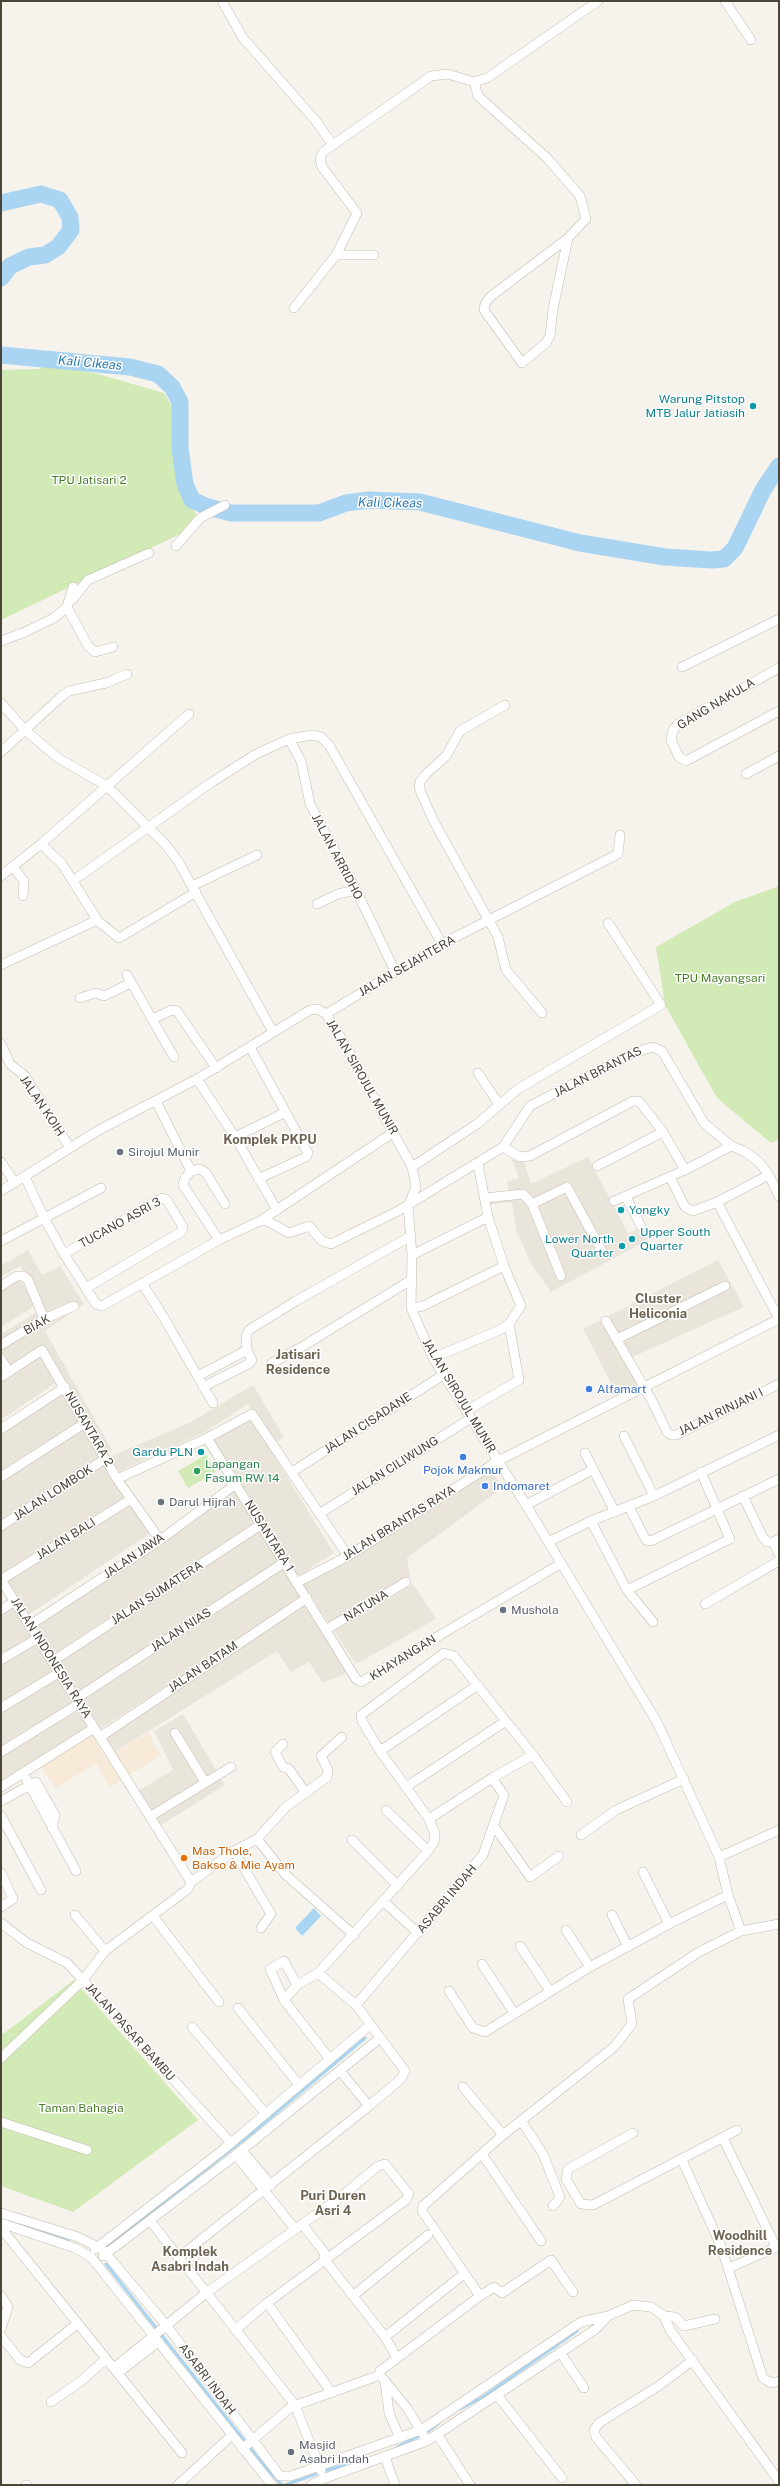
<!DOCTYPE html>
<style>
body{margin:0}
#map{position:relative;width:780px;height:2486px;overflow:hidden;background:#f6f3ec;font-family:"Public Sans",sans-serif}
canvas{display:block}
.frame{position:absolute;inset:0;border:2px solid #4b4439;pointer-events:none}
</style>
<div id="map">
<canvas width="780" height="2486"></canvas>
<div class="frame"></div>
</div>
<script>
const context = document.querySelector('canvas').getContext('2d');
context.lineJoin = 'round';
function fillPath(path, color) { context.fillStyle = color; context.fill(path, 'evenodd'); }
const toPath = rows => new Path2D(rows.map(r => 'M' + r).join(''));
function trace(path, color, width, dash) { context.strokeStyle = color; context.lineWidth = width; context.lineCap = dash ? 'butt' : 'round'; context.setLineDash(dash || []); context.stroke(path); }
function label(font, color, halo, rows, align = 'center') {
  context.font = font + ' "Public Sans",sans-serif'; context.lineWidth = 3; context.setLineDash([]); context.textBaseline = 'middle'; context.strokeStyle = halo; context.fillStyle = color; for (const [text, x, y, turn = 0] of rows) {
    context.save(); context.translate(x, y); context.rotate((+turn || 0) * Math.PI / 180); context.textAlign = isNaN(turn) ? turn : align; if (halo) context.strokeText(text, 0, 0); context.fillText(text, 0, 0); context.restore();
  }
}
fillPath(toPath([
 [588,1157,628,1233,642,1227,648,1240,551,1292,533,1267,517,1233,512,1202,488,1205,488,1196,509,1190,506,1182,519,1178,512,1160,523,1159,531,1184],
 [28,1250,42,1275,60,1266,84,1304,45,1331,112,1450,106,1454,44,1345,9,1367,1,1353,1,1334,42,1309,20,1266,1,1277,1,1266],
 [718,1260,744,1307,630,1358,644,1386,619,1398,583,1329],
 [17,1274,35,1306,1,1327,1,1283],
 [42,1353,57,1382,1,1420,1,1379],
 [253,1385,284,1437,272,1445,248,1404,205,1432,118,1472,109,1457,191,1422],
 [62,1390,80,1422,1,1474,1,1430],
 [247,1412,334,1553,297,1577,209,1436],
 [84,1427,101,1459,1,1523,1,1482],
 [104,1463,126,1498,1,1575,1,1530],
 [490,1466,502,1488,407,1558,410,1577,330,1625,303,1584],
 [237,1486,259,1520,52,1655,30,1621,152,1539],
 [129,1503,149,1534,28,1615,6,1582],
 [262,1526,283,1559,76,1695,54,1661],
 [286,1567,304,1597,100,1729,83,1700],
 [413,1584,436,1619,356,1664,334,1631],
 [308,1601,350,1668,343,1675,323,1683,309,1662,291,1672,277,1651,112,1754,104,1736],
 [15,1603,37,1636,1,1658,1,1612],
 [38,1640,56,1669,1,1705,1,1663],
 [60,1672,80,1703,1,1751,1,1709],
 [80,1709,90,1726,1,1783,1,1757],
 [183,1714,225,1785,158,1827,136,1792,173,1770,154,1731]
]), '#eae5da');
fillPath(toPath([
 [90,1729,105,1759,148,1733,161,1755,110,1787,96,1763,55,1789,38,1760]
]), '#f7ead8');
fillPath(toPath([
 [45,364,98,374,164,393,176,413,178,481,201,524,1,620,1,370,39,369],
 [779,886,779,1139,771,1143,717,1098,665,1005,656,947,735,902],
 [206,1455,216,1472,188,1488,178,1471],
 [74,1980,198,2120,73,2212,1,2186,1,2032,3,2034]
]), '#d2eab5');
fillPath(toPath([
 [314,1908,321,1916,302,1936,295,1928]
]), '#a9d4f2');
trace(toPath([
 [20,2224,68,2241],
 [104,2249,252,2133,365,2038],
 [106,2264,261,2462,282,2485],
 [460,2409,483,2397,577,2331],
 [428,2431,439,2423],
 [397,2447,419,2436],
 [324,2471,362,2460],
 [285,2485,319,2473]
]), '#a9d4f2', 3);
trace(toPath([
 [1,203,41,194,60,200,70,217,71,230,58,247,45,255,29,257,10,266,1,278],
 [1,355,130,367,158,374,172,387,180,402,180,448,185,484,192,500,208,507,231,513,319,513,346,503,369,500,420,502,580,543,665,557,712,560,724,559,735,548,763,490,779,466]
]), '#a9d4f2', 17);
const street = toPath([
 [222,1,243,38,315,120,333,145],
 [725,1,751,40],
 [474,82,478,96,547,158,580,196,586,219,568,238,490,297,485,304,484,310,522,363,546,343,550,336,553,309,568,238],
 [336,255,374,255],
 [294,308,336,255,357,213,322,167,320,159,323,152,431,76,448,74,474,82,487,78,598,1],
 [176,546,200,518,225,505],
 [68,602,73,599,88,580,149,553],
 [67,607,88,646,95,652,113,647],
 [1,641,25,632,54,618,67,607,73,587],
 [682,667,779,619],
 [779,668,678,724,673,730,671,740,679,757,686,761,779,711],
 [1,703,25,730,58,758,107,786,166,845,178,861,273,1032],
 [505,705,460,731,446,756,426,774,420,782,419,788,433,820,498,937,506,970,542,1013],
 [289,739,301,761,310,804,356,890,395,971],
 [1,752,62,696,69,691,106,683,127,674],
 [746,774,779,756],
 [41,844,62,864,98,921],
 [13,867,24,881,23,896],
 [1,876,41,844,189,714],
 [74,880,209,784,256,754,289,739,312,735,321,737,329,745,442,944],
 [192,886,257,855],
 [317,904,338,894,356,890],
 [1,965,93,922,98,921,119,938,196,892],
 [127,975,152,1019,172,1010,177,1011,216,1068],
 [80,998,96,993,104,996,131,983],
 [326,1014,442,944,618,854,620,835],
 [152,1019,174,1057],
 [1,1044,10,1064,25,1076,70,1148],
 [250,1047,308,1153,306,1157,258,1179],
 [478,1073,499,1104],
 [197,1079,235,1137,277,1210],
 [156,1101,191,1171,185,1178,183,1185,219,1240],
 [235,1137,286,1112],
 [503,1147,520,1157,530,1156,633,1101,639,1101,663,1132,685,1170],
 [1,1162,15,1183],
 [597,1166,663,1132],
 [412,1167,477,1124,518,1089,661,1005,608,923],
 [191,1171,200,1169,206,1173,225,1204],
 [25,1177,44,1218,64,1254,96,1304,102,1306,219,1240,260,1221,394,1132],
 [670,1177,685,1207,693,1211,717,1202,769,1175],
 [1,1191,99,1130,197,1079,310,1010,318,1009,326,1014,343,1041,412,1167,416,1187,408,1206,412,1255,411,1308,433,1358,526,1505,657,1722,719,1857,728,1895,741,1931,779,1924],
 [626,1197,641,1226],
 [485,1198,523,1194,532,1204,567,1187,603,1253],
 [614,1201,685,1170,731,1146],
 [532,1204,561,1276],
 [260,1221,267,1221,289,1233,309,1226,322,1241,331,1244,398,1211,503,1147,530,1106,631,1054,652,1047,662,1051,704,1123,731,1146,744,1151,759,1162,769,1175,779,1196],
 [1,1241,101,1188],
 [64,1254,162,1198,166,1199,183,1227,181,1232,86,1288],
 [412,1255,488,1217],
 [142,1283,164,1318,213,1403],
 [1,1286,17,1276,23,1276,28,1280,44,1319],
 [411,1308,423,1306,504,1266],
 [606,1321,651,1399,667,1432,671,1435,676,1435,779,1384],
 [617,1339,725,1286],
 [1,1345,44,1319,74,1306],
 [433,1358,502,1329,509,1324,521,1306,504,1266,488,1217,478,1164],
 [1,1359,9,1372],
 [272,1363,300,1348,411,1280],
 [198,1376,247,1350],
 [1,1377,42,1350,117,1479,160,1540],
 [203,1387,250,1363,252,1360,247,1350,246,1336,249,1330,296,1301,411,1236],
 [466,1411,519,1380,509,1324],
 [1,1429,65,1387],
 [624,1436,654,1496],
 [207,1438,356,1679,361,1682,560,1564],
 [585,1453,615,1512],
 [292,1472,443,1375],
 [1,1477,85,1423],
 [117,1479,207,1438,252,1414,348,1556],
 [743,1496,762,1536,767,1542,773,1542,779,1539],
 [526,1505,592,1470],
 [629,1507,646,1540,651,1541,779,1479],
 [319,1514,471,1418],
 [591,1521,627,1590,653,1622],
 [1,1526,105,1459],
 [548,1542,591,1521,654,1496,779,1435],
 [773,1542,779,1554],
 [1,1580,191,1882,188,1889,105,1951,83,1980,231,2143],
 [1,1580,131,1499],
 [298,1582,348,1556,498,1461,779,1319,717,1202],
 [627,1590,730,1539,701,1472],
 [705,1604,779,1561],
 [1,1610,15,1601],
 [30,1625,160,1540,236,1484],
 [327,1629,406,1582],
 [444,1653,454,1656,533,1755,492,1778,429,1819,380,1751,362,1721,361,1715,444,1653],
 [1,1660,38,1638],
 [53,1661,262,1524],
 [77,1698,285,1562],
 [1,1708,60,1672],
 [175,1733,205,1782],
 [100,1737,307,1598],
 [283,1744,275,1752,283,1767,289,1769,306,1793],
 [380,1751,478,1685],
 [1,1752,80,1703],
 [533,1755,567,1802],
 [23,1773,76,1871],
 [1,1787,94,1728],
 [406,1787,506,1721],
 [1,1801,36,1782,55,1815,52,1828],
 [386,1810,428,1851],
 [1,1816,41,1890],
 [151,1816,231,1767],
 [494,1826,530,1877,559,1856],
 [581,1835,616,1810,684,1779],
 [257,1839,286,1875,354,1935],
 [352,1840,398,1886],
 [234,1851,271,1914,261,1928],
 [719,1857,779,1830],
 [1,1873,13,1899,1,1907],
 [191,1882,234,1851,257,1839,286,1807,327,1777,328,1770,321,1756,342,1737],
 [384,1902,418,1933],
 [75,1915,105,1951],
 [612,1915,628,1947],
 [153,1916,219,2002],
 [1,1923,27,1943,67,1963,83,1980,1,2058],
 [669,1924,728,1895],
 [566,1930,590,1967],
 [520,1946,550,1991],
 [482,1964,514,2013],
 [449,1991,473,2028,485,2032,590,1967,669,1924,643,1872],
 [284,2000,270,1969,284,1961,297,1985],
 [356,2005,483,1855,504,1795,492,1778],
 [238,2008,299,2085],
 [192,2027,266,2114],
 [329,2058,284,2000,297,1985,318,1973,428,1851,434,1842,435,1834,429,1819],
 [341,2072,369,2106],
 [463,2087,503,2135],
 [1,2122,87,2150],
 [522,2122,543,2154,560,2197,553,2206],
 [633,2133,568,2169,566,2179,581,2204,593,2205,737,2130],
 [723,2138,776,2247],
 [242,2150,271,2185],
 [482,2154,541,2241],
 [236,2155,295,2229],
 [682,2160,721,2246,763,2378,771,2383,779,2381],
 [1,2213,78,2237,102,2249,166,2325,280,2476,291,2476,421,2430,581,2322,608,2316,633,2305,651,2307,664,2316,670,2330,779,2481],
 [151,2222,295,2405,321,2471],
 [1,2223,75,2248,91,2257,272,2485],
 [302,2224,324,2252,325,2260,385,2337,397,2358],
 [1,2228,182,2453],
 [95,2249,224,2149,370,2025],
 [103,2256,232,2158,380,2038],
 [178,2258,369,2106,401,2079,405,2071,356,2005,318,1973],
 [729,2268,779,2246],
 [354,2295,428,2235],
 [1,2296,8,2307,1,2329],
 [480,2296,494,2287,502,2293,551,2260,573,2292],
 [267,2303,332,2393],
 [664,2316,675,2317,684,2326,715,2319],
 [1,2336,20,2360,28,2363,77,2324],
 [385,2337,460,2277],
 [560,2352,584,2388],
 [114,2368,206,2293,342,2196,378,2166,385,2164,409,2194,406,2200,267,2303,235,2330],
 [118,2373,158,2342],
 [385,2381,389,2413,400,2438],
 [497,2395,562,2478],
 [51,2402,81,2381,106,2359],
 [437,2434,470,2485],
 [427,2441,407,2408,380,2375,380,2371,480,2296,422,2211,423,2206,503,2135,614,2047,632,2024,628,1999,699,1952,741,1931],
 [242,2449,291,2407,380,2375],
 [385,2457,395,2485],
 [26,2485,27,2485],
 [178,2485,231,2436],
 [311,2485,323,2479,427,2441,596,2329,608,2316],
 [636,2485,596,2437,594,2430,599,2423,660,2385,693,2360]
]);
trace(street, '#c2bbae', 10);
trace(street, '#fff', 9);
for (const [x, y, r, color] of [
 [753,406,4,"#0f9aa8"],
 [120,1152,4,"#6b7280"],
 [621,1210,4,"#0f9aa8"],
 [632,1239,4,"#0f9aa8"],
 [622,1246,4,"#0f9aa8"],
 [589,1389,4,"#3f7fe0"],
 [201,1452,4,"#0f9aa8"],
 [463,1457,4,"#3f7fe0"],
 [197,1471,4,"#2e9e5b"],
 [485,1486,4,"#3f7fe0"],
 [161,1502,4,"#6b7280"],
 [503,1610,4,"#6b7280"],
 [184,1858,4,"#e8710a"],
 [291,2452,4,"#6b7280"]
]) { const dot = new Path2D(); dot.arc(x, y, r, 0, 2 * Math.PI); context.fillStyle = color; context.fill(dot); trace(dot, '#fff', 1.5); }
label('12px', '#0d838f', '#fff', [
 ["Warung Pitstop",745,399],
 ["MTB Jalur Jatiasih",745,413],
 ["Yongky",629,1210,"left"],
 ["Upper South",640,1232,"left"],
 ["Quarter",640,1246,"left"],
 ["Lower North",614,1239],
 ["Quarter",614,1253],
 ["Gardu PLN",193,1452]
], 'right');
label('12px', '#4a7f2a', '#fff', [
 ["TPU Jatisari 2",89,480],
 ["TPU Mayangsari",720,978],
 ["Taman Bahagia",81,2108]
]);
label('12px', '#4b4439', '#fff', [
 ["GANG NAKULA",716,704,-31],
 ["JALAN ARRIDHO",337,857,62],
 ["JALAN SEJAHTERA",407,966,-30],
 ["JALAN BRANTAS",598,1072,-27],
 ["JALAN SIROJUL MUNIR",362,1077,60],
 ["JALAN KOIH",42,1106,56],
 ["TUCANO ASRI 3",120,1223,-29],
 ["BIAK",37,1325,-29],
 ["JALAN SIROJUL MUNIR",459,1396,59],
 ["JALAN RINJANI I",721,1412,-26],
 ["JALAN CISADANE",368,1423,-33],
 ["NUSANTARA 2",89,1429,60],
 ["JALAN CILIWUNG",395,1466,-32],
 ["JALAN LOMBOK",53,1493,-33],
 ["JALAN BRANTAS RAYA",399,1523,-32],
 ["NUSANTARA 1",269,1536,58],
 ["JALAN BALI",66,1539,-32],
 ["JALAN JAWA",134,1556,-34],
 ["JALAN SUMATERA",157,1593,-33],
 ["NATUNA",366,1606,-31],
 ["JALAN NIAS",181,1630,-33],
 ["JALAN INDONESIA RAYA",51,1658,58],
 ["KHAYANGAN",403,1658,-32],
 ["JALAN BATAM",203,1667,-34],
 ["ASABRI INDAH",447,1899,-50],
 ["JALAN PASAR BAMBU",130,2032,48],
 ["ASABRI INDAH",207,2379,53]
]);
label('12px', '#5b616d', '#fff', [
 ["Sirojul Munir",128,1152],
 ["Darul Hijrah",169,1502],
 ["Mushola",511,1610],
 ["Masjid",299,2445],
 ["Asabri Indah",299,2459]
], 'left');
label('12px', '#366cbe', '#fff', [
 ["Alfamart",597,1389],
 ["Pojok Makmur",463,1470,"center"],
 ["Indomaret",493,1486]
], 'left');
label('12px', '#27864d', '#fff', [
 ["Lapangan",205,1464],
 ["Fasum RW 14",205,1478]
], 'left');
label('12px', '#c56008', '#fff', [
 ["Mas Thole,",192,1851],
 ["Bakso & Mie Ayam",192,1865]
], 'left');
label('italic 13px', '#2e7ab2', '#fff', [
 ["Kali Cikeas",90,363,5],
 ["Kali Cikeas",390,503,1]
]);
label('bold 13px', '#6e6250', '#fff', [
 ["Komplek PKPU",270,1140],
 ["Cluster",658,1299],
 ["Heliconia",658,1314],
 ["Jatisari",298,1355],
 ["Residence",298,1370],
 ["Puri Duren",333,2196],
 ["Asri 4",333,2211],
 ["Woodhill",740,2236],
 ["Residence",740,2251],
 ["Komplek",190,2252],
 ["Asabri Indah",190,2267]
]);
</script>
